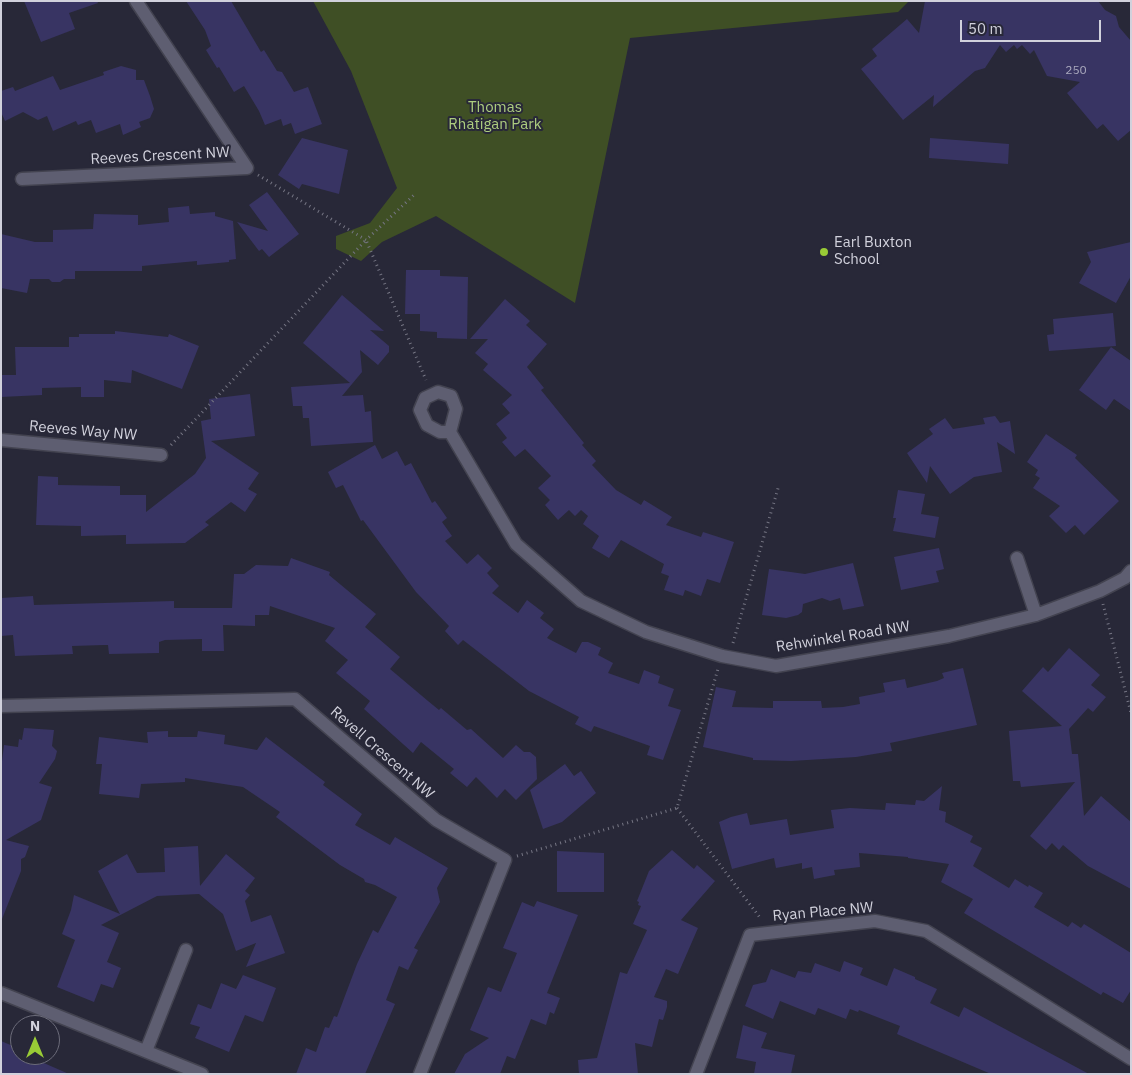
<!DOCTYPE html>
<style>
body{margin:0}
#map{position:relative;width:1132px;height:1075px;overflow:hidden;background:#282838;font-family:"IBM Plex Sans",sans-serif}
canvas{display:block}
.frame{position:absolute;inset:0;border:2px solid #d1d1dc;pointer-events:none}
.north{position:absolute;left:10px;top:1015px;width:50px;height:50px;box-sizing:border-box;background:#282838;border:1px solid #6c6c7a;border-radius:50%;rotate:0deg;font-size:14px;font-weight:700;line-height:20px;text-align:center;color:#d1d1dc}
.north::after{content:'';display:block;margin:auto;width:18px;height:22px;background:#99cb36;clip-path:polygon(50% 0,100% 100%,50% 72%,0 100%)}
.scale{position:absolute;left:960px;top:20px;width:141px;height:22px;box-sizing:border-box;border:2px solid #d1d1dc;border-top:0;padding-left:6px;font-size:15px;line-height:18px;white-space:nowrap;color:#d1d1dc;-webkit-text-stroke:4px #282838;paint-order:stroke}
</style>
<div id="map">
<canvas width="1132" height="1075"></canvas>
<div class="frame"></div>
<div class="north">N</div>
<div class="scale">50 m</div>
</div>
<script>
const context = document.querySelector('canvas').getContext('2d');
context.lineJoin = 'round';
function fillPath(path, color) { context.fillStyle = color; context.fill(path, 'evenodd'); }
const toPath = rows => new Path2D(rows.map(r => 'M' + r).join(''));
function trace(path, color, width, dash) { context.strokeStyle = color; context.lineWidth = width; context.lineCap = dash ? 'butt' : 'round'; context.setLineDash(dash || []); context.stroke(path); }
function label(font, color, halo, rows, align = 'center') {
  context.font = font + ' "IBM Plex Sans",sans-serif'; context.lineWidth = 4; context.setLineDash([]); context.textBaseline = 'middle'; context.strokeStyle = halo; context.fillStyle = color; for (const [text, x, y, turn = 0] of rows) {
    context.save(); context.translate(x, y); context.rotate((+turn || 0) * Math.PI / 180); context.textAlign = isNaN(turn) ? turn : align; if (halo) context.strokeText(text, 0, 0); context.fillText(text, 0, 0); context.restore();
  }
}
fillPath(toPath([
 [313,1,909,1,898,12,630,38,575,303,436,216,382,242,361,261,336,249,336,236,370,223,397,188,351,71]
]), '#3f4f25');
fillPath(toPath([
 [24,1,97,1,98,3,69,13,75,29,41,42],
 [186,1,231,1,261,52,264,50,277,71,282,72,294,92,308,87,322,124,295,134,291,123,283,126,281,119,265,125,259,111,244,86,234,92,219,67,217,68,206,50,211,46,205,30],
 [925,1,1098,1,1105,10,1116,16,1119,27,1131,41,1131,130,1118,141,1103,124,1097,129,1067,93,1080,82,1047,76,1034,50,1030,54,1022,45,1017,49,1014,45,1006,52,1000,45,985,68,975,71,933,107,934,95,903,120,861,69,877,56,872,49,907,19,919,33],
 [121,66,136,70,136,80,144,80,150,96,154,109,150,118,139,122,141,127,123,135,120,124,96,133,91,120,78,125,76,121,53,131,47,116,38,120,23,112,5,121,1,112,1,91,13,87,15,91,53,76,60,90,104,75,103,72],
 [302,138,348,150,339,194,302,184,299,189,278,175],
 [930,138,1009,144,1008,164,929,158],
 [267,192,299,234,269,257,262,249,259,251,237,222,268,231,249,205],
 [189,206,190,214,215,212,215,216,233,221,236,259,229,260,229,262,197,265,197,261,142,266,142,271,75,271,75,279,64,279,60,282,52,282,49,279,30,279,27,293,1,288,1,234,35,242,53,242,53,230,93,229,94,214,138,215,138,225,169,222,168,208],
 [1131,242,1131,276,1116,303,1079,283,1091,262,1087,252],
 [406,270,440,270,440,276,468,277,467,339,437,338,437,332,420,331,420,314,405,314],
 [342,295,384,331,370,330,389,346,389,352,378,365,360,350,362,372,342,396,363,395,365,412,371,411,373,442,311,446,309,418,303,418,302,406,293,406,291,387,350,383,303,343],
 [505,299,530,321,526,325,547,344,527,367,544,388,541,390,584,443,582,445,596,461,592,465,616,490,641,505,644,500,672,517,666,525,701,537,703,532,734,542,720,583,707,579,701,596,685,590,683,596,664,590,669,576,661,573,664,564,621,540,609,558,592,548,599,536,583,524,588,516,581,510,575,516,569,510,558,520,545,505,550,500,538,488,551,476,525,449,515,457,502,442,507,438,496,424,510,413,502,404,512,395,483,370,488,364,475,353,488,339,470,339],
 [1113,313,1116,346,1049,351,1047,335,1054,334,1053,319],
 [115,331,168,337,169,334,199,346,182,389,132,370,131,383,104,380,104,397,81,397,81,387,42,388,42,395,1,397,1,375,16,375,15,347,69,347,69,337,79,337,79,334,115,334],
 [1111,347,1131,361,1131,411,1114,399,1106,410,1079,390],
 [250,394,255,436,211,441,259,473,248,489,257,494,245,512,231,502,205,522,209,525,185,543,126,544,126,535,81,536,81,526,36,525,38,476,58,477,58,485,120,486,120,495,146,495,146,512,195,474,206,458,201,421,211,419,209,399],
 [995,416,1000,423,1010,421,1015,454,997,442,1002,472,974,477,950,494,930,466,927,483,907,453,933,434,929,429,945,418,953,429,985,424,983,418],
 [1046,434,1077,455,1075,458,1119,501,1084,535,1075,525,1066,533,1049,516,1060,506,1033,488,1040,478,1035,475,1038,470,1027,462],
 [375,445,382,459,397,451,405,466,411,463,432,503,435,501,447,518,442,522,452,536,445,541,467,564,478,554,492,568,487,573,499,586,492,593,518,613,527,600,544,613,540,618,554,629,547,638,576,653,582,642,588,642,601,648,598,655,613,663,608,673,639,684,644,670,660,676,658,683,674,689,668,706,681,710,663,760,647,755,650,746,594,726,591,732,575,724,579,717,529,691,463,640,458,645,445,631,449,626,416,592,363,520,361,521,343,485,336,488,328,472],
 [898,490,925,494,921,514,939,517,935,538,893,531,896,518,893,518],
 [939,548,944,569,936,571,939,582,901,590,894,557],
 [291,558,330,572,329,575,376,614,365,627,400,657,390,669,428,701,439,710,441,708,467,730,471,729,503,758,516,745,524,752,530,752,536,757,537,779,516,800,505,789,497,798,476,777,467,787,450,773,454,769,421,742,413,753,364,709,370,701,336,673,348,660,325,641,335,628,270,606,269,615,255,615,255,626,223,625,224,651,202,651,202,639,165,640,159,642,159,653,109,654,108,645,104,645,72,646,73,654,15,656,13,635,1,636,1,598,33,596,34,605,174,601,174,608,232,608,234,574,244,574,256,565,288,566],
 [853,563,864,606,843,610,840,598,830,601,822,598,803,604,802,612,798,615,786,618,762,615,769,569,805,574],
 [1069,648,1100,675,1091,685,1106,697,1093,712,1088,708,1069,729,1072,754,1078,754,1084,816,1101,796,1131,822,1131,889,1088,866,1063,845,1059,850,1052,843,1046,850,1030,836,1075,782,1021,787,1020,781,1013,781,1009,731,1062,726,1022,691,1043,667,1048,672],
 [963,668,977,725,890,743,892,751,856,757,791,761,753,760,753,758,703,747,716,687,736,691,732,707,773,708,773,701,821,701,822,708,843,707,860,704,859,697,885,692,883,683,905,679,907,688,937,681,944,678,942,673],
 [24,728,54,730,52,746,57,751,55,759,39,783,52,787,41,820,6,840,29,846,25,857,21,859,21,871,2,919,1,769,4,745,18,747,19,739,22,740],
 [168,731,168,737,197,737,198,731,225,735,224,744,257,750,266,737,325,782,323,785,362,814,355,825,390,845,395,837,448,868,437,888,440,902,414,948,418,950,408,970,399,966,386,1000,395,1004,365,1074,296,1074,306,1048,316,1052,325,1027,329,1028,334,1016,337,1017,357,964,373,930,378,933,397,897,375,885,365,882,364,879,340,865,276,817,280,812,243,787,185,778,185,782,141,784,139,798,99,794,102,764,96,764,99,737,148,743,147,732],
 [565,764,574,776,581,771,596,793,562,822,543,829,530,790],
 [942,786,939,810,946,812,945,822,973,836,970,842,982,848,973,866,1009,888,1015,879,1028,887,1029,885,1043,893,1034,907,1068,927,1072,922,1081,928,1084,924,1131,953,1131,990,1123,1003,1103,992,1101,995,964,913,973,899,941,882,949,864,908,858,908,857,859,853,860,867,834,870,835,875,814,879,812,867,802,869,802,863,776,868,774,858,732,869,719,822,731,817,747,813,750,825,787,819,790,835,834,828,831,810,850,808,885,810,886,803,915,805,916,800,924,801],
 [198,846,200,886,226,854,255,878,245,891,250,895,245,901,251,922,271,915,285,953,246,967,256,943,236,951,223,914,199,894,157,896,101,925,119,933,107,962,121,968,113,988,101,984,94,1002,57,987,75,940,62,934,71,910,74,895,120,914,98,871,127,854,137,873,165,872,164,848],
 [672,850,694,869,697,865,715,881,681,920,698,928,678,974,666,969,654,997,667,1001,667,1007,663,1020,659,1019,652,1047,635,1043,638,1074,579,1074,578,1060,597,1058,620,972,627,974,647,930,633,924,641,906,638,905,639,902,637,901,649,871],
 [557,851,604,853,604,892,557,892],
 [537,901,578,915,547,993,560,998,554,1014,550,1012,546,1025,531,1019,515,1059,507,1056,500,1074,454,1074,465,1054,489,1038,470,1030,488,987,501,992,517,953,503,948,522,902,534,907],
 [844,961,863,968,860,975,887,986,894,968,915,977,915,979,937,989,930,1003,959,1017,964,1007,1089,1074,991,1074,897,1034,900,1026,859,1010,858,1012,850,1009,846,1019,818,1008,815,1015,780,1001,773,1019,745,1006,753,985,766,982,771,969,795,978,798,971,811,973,815,963,840,972],
 [243,975,276,988,263,1022,245,1015,229,1052,195,1038,200,1027,190,1024,198,1004,211,1009,221,983,236,989],
 [743,1025,767,1033,761,1048,795,1055,791,1074,754,1074,756,1062,736,1058],
 [1,1041,20,1049,20,1055,39,1055,37,1060,69,1074,1,1074]
]), '#383463');
const minor = toPath([
 [22,179,247,168,136,1],
 [450,432,440,432,427,425,420,410,425,398,438,392,451,396,456,409,450,432,516,544,581,601,646,632,722,656,776,666,949,636,1036,615,1100,591,1125,578,1131,571],
 [1,440,161,455],
 [1017,558,1036,615],
 [1,706,295,699,436,820,505,860,420,1074],
 [1,993,202,1074],
 [146,1051,186,950],
 [696,1074,750,935,875,921,926,931,1131,1059]
]);
trace(minor, '#434350', 15);
trace(toPath([
 [258,175,366,240,414,195],
 [171,445,366,240,426,380],
 [1103,604,1131,713],
 [733,643,779,485],
 [677,808,761,919],
 [517,856,677,808,718,669]
]), '#767684', 3, [1, 4]);
trace(minor, '#5e5e71', 12);
for (const [x, y, r, color] of [
 [824,252,5,"#99cb36"]
]) { const dot = new Path2D(); dot.arc(x, y, r, 0, 2 * Math.PI); context.fillStyle = color; context.fill(dot); trace(dot, '#282838', 2); }
label('12px', '#abaabe', null, [
 ["250",1076,71]
]);
label('15px', '#adcd7f', '#282838', [
 ["Thomas",495,108],
 ["Rhatigan Park",495,125]
]);
label('15px', '#d1d1dc', '#282838', [
 ["Reeves Crescent NW",160,156,-3],
 ["Reeves Way NW",83,431,5],
 ["Rehwinkel Road NW",843,637,-9],
 ["Revell Crescent NW",382,753,41],
 ["Ryan Place NW",823,912,-5]
]);
label('15px', '#d1d1dc', '#282838', [
 ["Earl Buxton",834,243],
 ["School",834,260]
], 'left');
</script>
